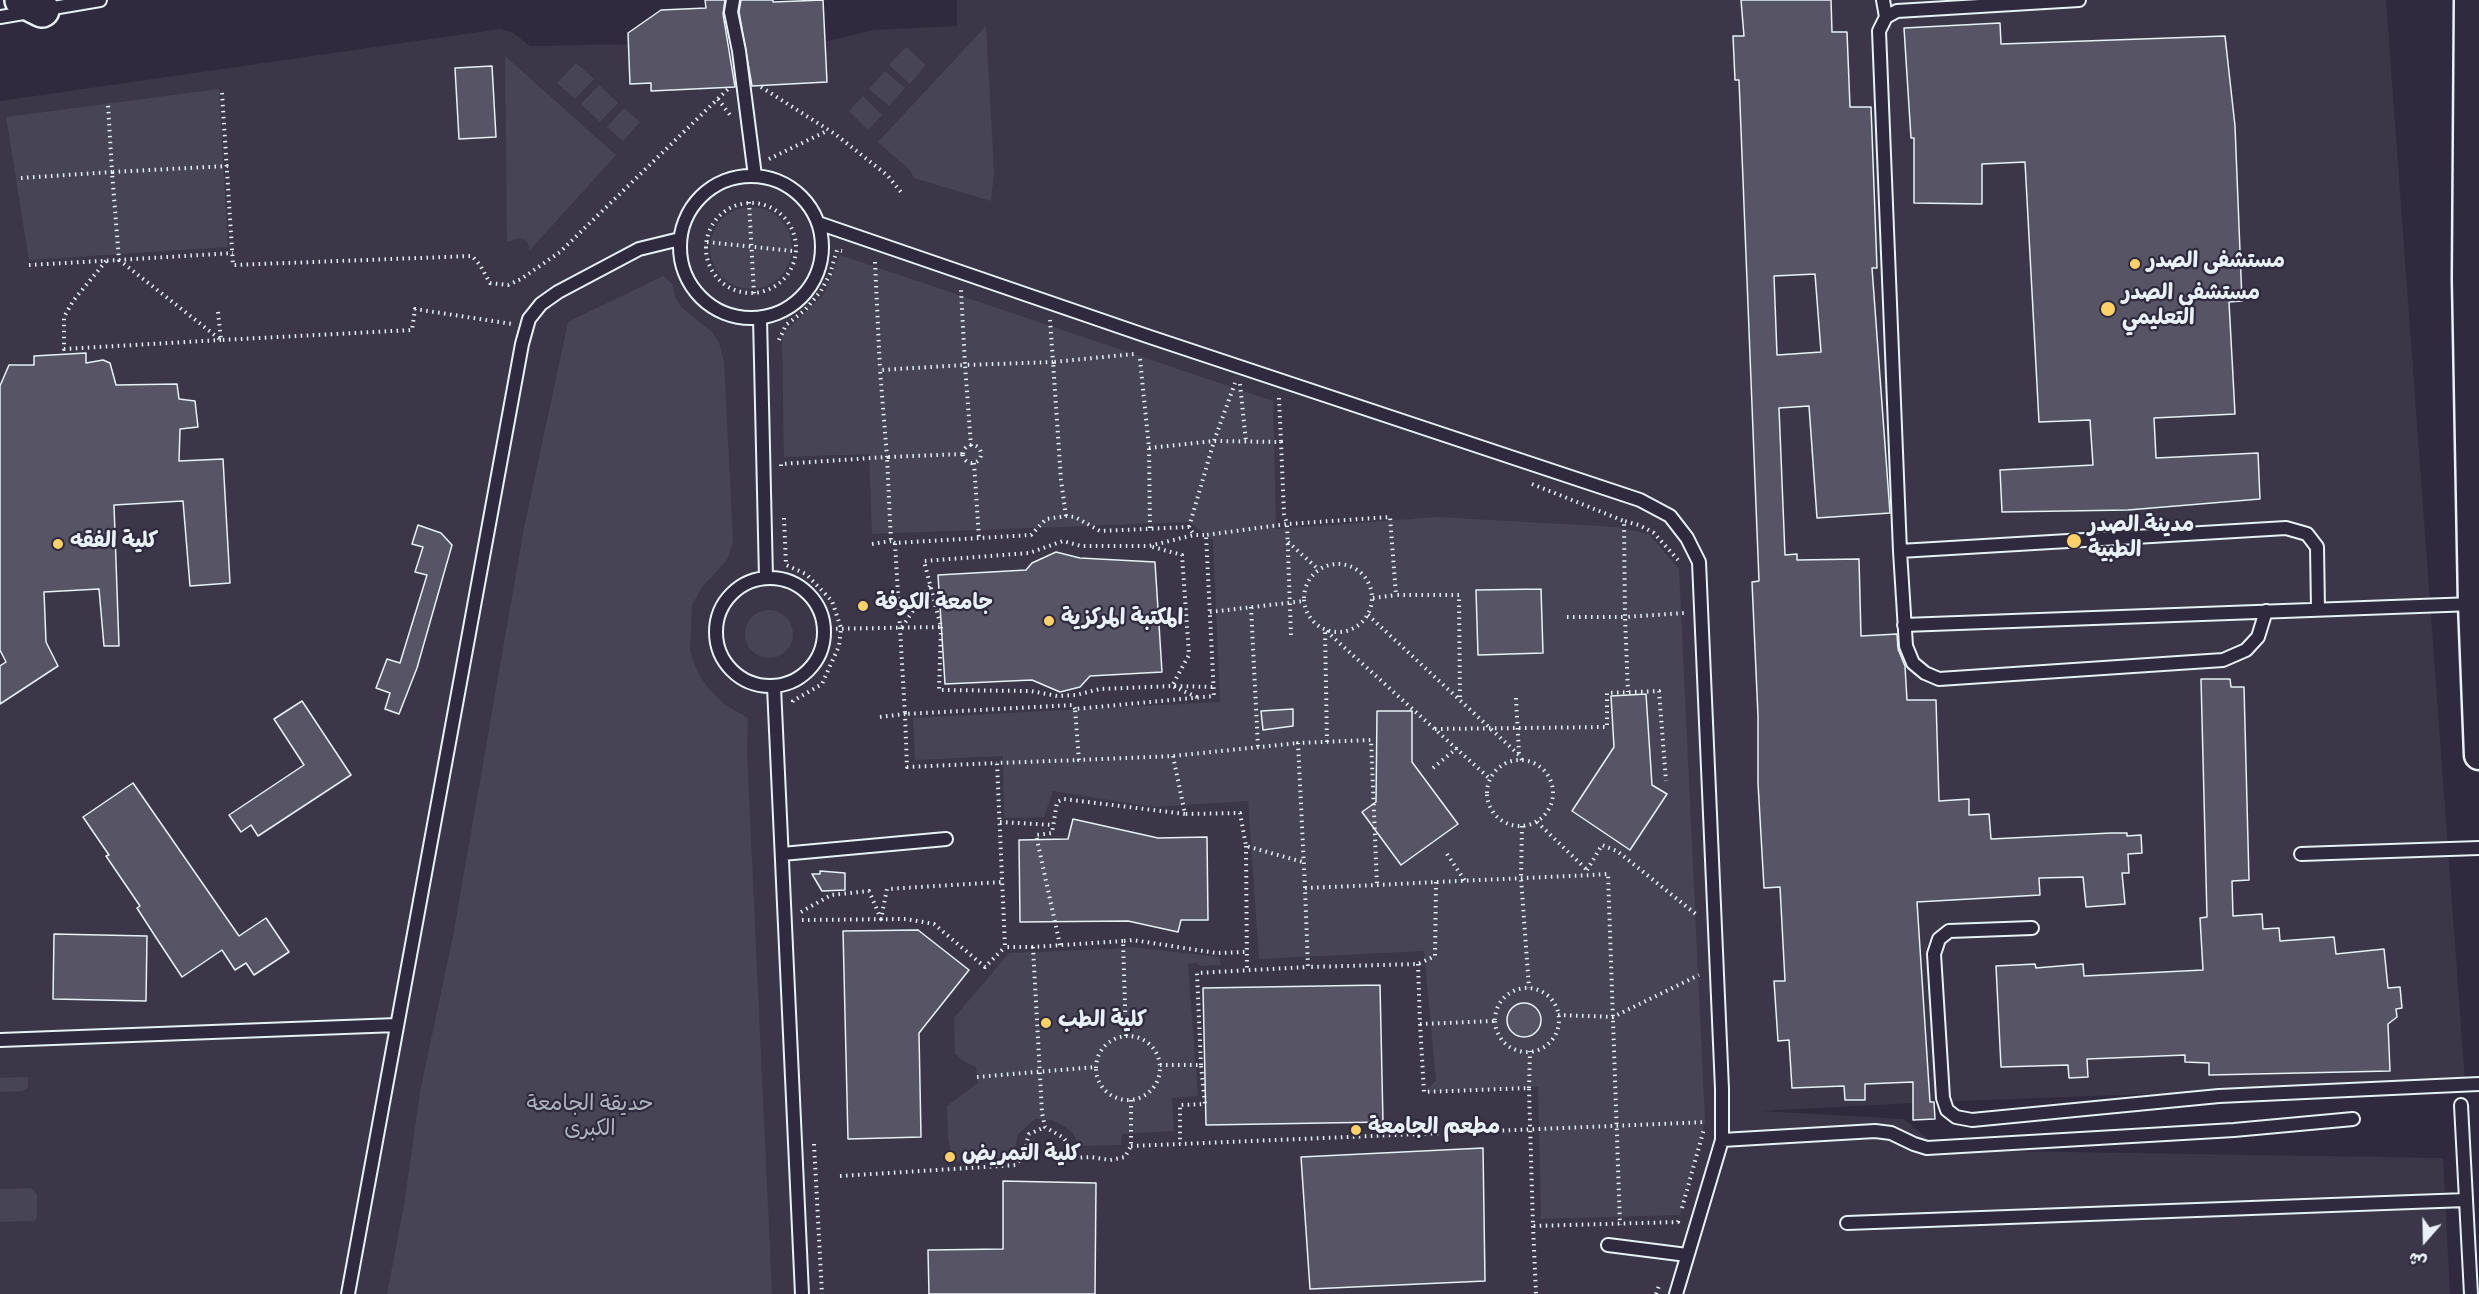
<!DOCTYPE html>
<meta charset="utf-8">
<style>
body{margin:0}
#map{position:relative;width:2479px;height:1294px;overflow:hidden;background:#2f2a3d;font-family:"Gochi Hand","Playpen Sans Arabic",sans-serif}
canvas{display:block}
.north{position:absolute;left:2395px;top:1210px;width:60px;height:60px;-webkit-text-stroke:4px #2f2a3d;paint-order:stroke;rotate:200deg;font-size:16px;font-weight:700;line-height:24px;text-align:center;color:#e8f1f8}
.north::after{content:'';display:block;margin:auto;width:21px;height:27px;background:#e8f1f8;clip-path:polygon(50% 0,100% 100%,50% 72%,0 100%)}
</style>
<div id="map">
<canvas width="2479" height="1294"></canvas>
<div class="north">ش</div>
</div>
<script>
const context = document.querySelector('canvas').getContext('2d');
context.lineJoin = 'round';
function fillPath(path, color) { context.fillStyle = color; context.fill(path, 'evenodd'); }
const toPath = rows => new Path2D(rows.map(r => 'M' + r).join(''));
function trace(path, color, width, dash) { context.strokeStyle = color; context.lineWidth = width; context.lineCap = dash ? 'butt' : 'round'; context.setLineDash(dash || []); context.stroke(path); }
function label(font, color, halo, rows, align = 'center') {
  context.font = font + ' "Gochi Hand","Playpen Sans Arabic",sans-serif'; context.lineWidth = 4.5; context.setLineDash([]); context.textBaseline = 'middle'; context.strokeStyle = halo; context.fillStyle = color; for (const [text, x, y, turn = 0] of rows) {
    context.save(); context.translate(x, y); context.rotate((+turn || 0) * Math.PI / 180); context.textAlign = isNaN(turn) ? turn : align; if (halo) context.strokeText(text, 0, 0); context.fillText(text, 0, 0); context.restore();
  }
}
fillPath(toPath([
 [957,0,2386,0,2465,1082,1934,1102,1760,1111,1904,1119,1941,1150,2443,1158,2450,1294,0,1294,0,101,500,29,513,33,530,46,652,44,681,54,798,48,874,30,957,26]
]), '#3b3749');
fillPath(toPath([
 [986,26,994,171,991,201,914,178,910,170,878,142],
 [906,47,926,65,910,84,889,65],
 [505,56,616,155,530,250,527,241,519,238,507,242],
 [576,63,594,79,575,99,557,83],
 [885,71,905,88,889,106,869,89],
 [599,85,618,103,600,122,581,104],
 [219,89,228,247,29,260,6,117],
 [863,96,882,115,868,130,849,111],
 [624,108,640,122,623,141,607,127],
 '710 248a41 41 0 1 1 82 0a41 41 0 1 1-82 0Z',
 [840,255,1273,401,1276,529,1437,517,1616,527,1649,534,1679,569,1705,1122,1680,1215,1541,1219,1538,1087,1424,1092,1436,1081,1424,951,1259,959,1248,801,1152,807,1053,791,1044,817,1004,818,1003,756,915,760,913,718,1220,702,1213,540,1189,522,872,534,869,454,784,457,782,335,824,294],
 [663,276,673,285,675,297,681,307,712,332,719,343,724,362,733,541,727,560,703,586,692,605,690,651,698,673,708,688,724,704,748,718,747,752,772,1294,387,1294,404,1206,420,1092,453,936,524,528,568,322],
 '745 634a24 24 0 1 1 48 0a24 24 0 1 1-48 0Z',
 [1132,947,1219,957,1221,965,1202,966,1195,963,1188,964,1198,1096,1172,1098,1174,1131,1122,1134,1121,1145,1079,1146,1073,1133,1064,1126,1053,1120,1035,1119,1018,1134,1013,1157,953,1162,948,1138,947,1106,978,1083,976,1067,965,1062,955,1054,954,1018,1009,953,1111,949],
 [28,1077,28,1088,22,1091,0,1092,0,1078],
 [31,1188,37,1194,37,1217,34,1221,0,1222,0,1189]
]), '#464455');
const building = toPath([
 [705,0,725,0,723,14,735,87,651,91,651,83,630,84,628,33,661,10,706,8,705,0],
 [741,0,773,0,773,2,823,0,827,82,752,86,739,12,741,0],
 [1741,0,1831,0,1832,32,1847,32,1850,107,1871,107,1877,268,1872,268,1890,513,1817,518,1809,406,1779,408,1785,555,1797,554,1797,560,1859,559,1861,636,1897,634,1898,649,1905,666,1907,700,1936,700,1939,801,1969,799,1969,815,1989,814,1991,839,2111,833,2127,833,2127,836,2141,835,2142,853,2128,854,2129,873,2122,873,2125,904,2086,907,2083,877,2039,878,2040,895,1917,902,1930,1102,1934,1102,1935,1119,1913,1120,1913,1082,1865,1084,1865,1100,1845,1100,1844,1086,1792,1088,1789,1040,1778,1041,1774,981,1785,981,1780,887,1764,888,1758,783,1758,716,1752,582,1759,581,1739,80,1735,80,1733,36,1744,36,1741,0],
 [1815,274,1821,352,1777,355,1774,276,1815,274],
 [2000,23,2001,44,2225,36,2235,126,2242,301,2229,302,2235,414,2154,418,2156,458,2258,453,2260,499,2128,510,2002,512,2000,470,2093,465,2090,420,2039,422,2025,162,1982,164,1982,204,1914,203,1914,138,1911,138,1904,28,2000,23],
 [492,66,496,137,459,139,455,68,492,66],
 [86,353,86,363,103,360,110,363,116,385,177,384,179,399,195,401,198,427,180,429,179,461,223,459,230,583,190,586,183,501,114,505,119,646,104,646,99,589,44,592,46,642,58,666,0,704,0,666,6,662,0,650,0,386,9,365,34,365,34,356,86,353],
 [418,525,441,533,452,545,417,668,399,714,385,709,390,693,376,688,387,659,400,663,427,575,415,572,423,547,412,544,418,525],
 [1056,552,1080,558,1155,562,1162,672,1090,676,1080,687,1060,692,1032,680,945,684,938,575,1026,570,1032,563,1056,552],
 [1541,589,1543,653,1478,655,1476,590,1541,589],
 [2201,679,2230,679,2231,687,2244,687,2249,880,2232,881,2233,916,2262,914,2263,929,2279,928,2280,941,2334,937,2336,954,2384,949,2388,988,2400,987,2402,1008,2396,1009,2397,1017,2388,1024,2390,1071,2209,1075,2209,1063,2185,1062,2185,1055,2087,1059,2088,1077,2069,1078,2068,1065,2001,1067,1996,966,2035,964,2036,968,2083,964,2084,976,2203,970,2200,918,2207,917,2201,679],
 [1646,694,1652,785,1667,794,1630,850,1572,811,1614,747,1611,696,1646,694],
 [302,701,351,775,258,836,251,825,241,832,229,815,304,765,274,719,302,701],
 [1293,709,1293,726,1263,730,1261,711,1293,709],
 [1377,711,1412,711,1412,762,1458,824,1401,865,1362,812,1376,802,1377,711],
 [133,783,239,936,266,918,289,952,254,975,246,963,235,970,222,950,182,977,155,936,137,908,140,906,106,856,109,855,83,817,133,783],
 [1073,819,1158,838,1207,837,1208,920,1181,920,1178,932,1128,921,1020,922,1019,840,1068,839,1073,819],
 [820,871,845,873,845,890,822,891,812,874,820,874,820,871],
 [918,930,969,970,919,1033,921,1137,848,1139,843,931,918,930],
 [54,934,147,936,146,1001,53,999,54,934],
 [1380,985,1383,1122,1206,1125,1203,988,1380,985],
 '1507 1020a17 17 0 1 1 34 0a17 17 0 1 1-34 0Z',
 [1483,1148,1485,1281,1310,1289,1301,1157,1483,1148],
 [1003,1181,1096,1183,1095,1294,929,1294,928,1250,1003,1249,1003,1181]
]);
fillPath(building, '#575565');
trace(building, '#e8f1f8', 1.5);
const service = toPath([
 [733,0,731,12,739,51,755,176],
 [1883,0,1886,17],
 [2079,0,1897,11,1886,17,1879,31,1900,551,1906,646,1913,663,1925,673,1939,679,2223,660,2246,650,2258,637,2266,611],
 [0,17,100,0],
 '680 247a71 71 0 1 1 142 0a71 71 0 1 1-142 0Z',
 [818,223,1147,336,1640,500,1670,516,1687,538,1699,562,1722,1089,1722,1140,1676,1294],
 [760,318,766,578],
 [1900,551,2286,528,2307,534,2317,547,2318,609],
 '716 632a54 54 0 1 1 108 0a54 54 0 1 1-108 0Z',
 [1904,625,2473,604],
 [774,687,802,1294],
 [782,854,946,839],
 [2301,854,2479,848],
 [2032,928,1949,931,1939,939,1934,954,1943,1098,1947,1110,1956,1117,1972,1120,2219,1096,2479,1084],
 [0,1040,397,1025],
 [2461,1105,2471,1294],
 [1722,1140,1875,1131,1891,1133,1914,1144,1927,1148,2234,1130,2353,1119],
 [1847,1223,2466,1200],
 [1608,1245,1687,1255],
 [348,1294,522,344,529,319,541,304,558,292,639,249,680,239]
]);
const tertiary = toPath([
 [2469,0,2467,279,2473,604,2479,755]
]);
const trunk = toPath([
 [22,0,42,10]
]);
trace(service, '#e8f1f8', 16);
trace(tertiary, '#e8f1f8', 33);
trace(trunk, '#e8f1f8', 38);
trace(toPath([
 [761,87,835,134,887,175,901,192],
 [222,93,233,265,472,256,480,265,490,283,508,285,521,279,560,252,729,88],
 [718,99,730,115],
 [769,159,827,131],
 [228,166,112,172,119,260,233,253],
 [21,178,112,172,108,104],
 [749,202,754,294],
 '706 248a45 45 0 1 1 90 0a45 45 0 1 1-90 0Z',
 [707,242,793,251],
 [106,261,73,301,64,317,64,349,221,340],
 [875,262,880,370],
 [29,265,119,260,221,340],
 [218,312,221,340,412,330,415,309,512,324],
 [779,340,786,325,805,310,821,291,830,274,837,250,842,251],
 [1140,359,1149,448,1150,529],
 [1240,384,1246,442],
 [1279,398,1281,442],
 '963 454a9 9 0 1 1 18 0a9 9 0 1 1-18 0Z',
 [971,446,965,365,1053,362,1050,320],
 [1149,448,1214,441,1281,442,1284,514,1287,524,1206,535],
 [974,463,979,538],
 [781,466,781,464,887,457,880,370,965,365,961,290,963,291],
 [1532,484,1624,521],
 [1066,516,1061,480,1053,362,1134,354],
 [784,518,786,565,806,574,832,601,841,628,839,646,822,684,793,701,792,705],
 [1189,527,1214,441,1235,383],
 [1288,542,1319,570],
 [895,543,891,541,887,457,964,454],
 [872,544,891,541],
 [1678,560,1654,533,1639,525,1624,521,1625,617,1684,613],
 '1304 598a34 34 0 1 1 68 0a34 34 0 1 1-68 0Z',
 [1373,598,1396,595],
 [1251,607,1258,747],
 [1210,612,1304,601],
 [1368,615,1519,755,1522,760],
 [1567,617,1625,617,1628,692],
 [902,627,930,586],
 [941,627,939,690,1031,691,1057,696,1076,695,1100,689,1172,686,1189,655,1182,555,1149,546,1194,535,1206,535,1214,696,1075,709,1079,760,1173,756,1298,743],
 [824,629,941,627,924,561,1029,553,1063,541,1081,546,1149,546],
 [1291,635,1287,524,1390,517,1396,595,1459,595,1460,701],
 [1197,697,1172,686,1213,687],
 [1516,698,1519,754],
 [1075,709,1073,705,905,714,895,543,1031,535,1046,519,1066,516,1075,517,1100,531,1189,527,1194,535],
 [880,717,905,714,907,767,997,763],
 [1435,729,1607,727,1607,693,1659,691,1666,781],
 [1327,742,1325,630,1490,779],
 [1173,756,1185,814,1240,813,1246,846,1303,862],
 '1487 793a33 33 0 1 1 66 0a33 33 0 1 1-66 0Z',
 [1433,768,1457,748],
 [1000,822,1053,825],
 [1537,822,1587,870],
 [1522,826,1521,878,1529,988],
 [1246,846,1247,970],
 [1447,854,1465,881],
 [1587,870,1602,845,1617,851,1697,915],
 [1436,882,1435,956,1418,964,1308,967,1305,888,1377,885,1436,882,1592,875,1608,874,1620,1225],
 [1305,888,1298,743,1371,740,1377,885],
 [801,912,831,895,869,891,881,919,887,889,1002,882],
 [802,920,906,919,934,924,985,967,1005,947],
 [1123,941,1033,947,1042,1113,1045,1127,1064,1138,1069,1146,1071,1158,1091,1157,1110,1160,1125,1157,1131,1146,1131,1099],
 [1060,945,1036,835,1052,833,1057,802,1064,799,1185,814],
 [1033,947,1005,947,997,763,1079,760],
 [1418,964,1420,1024,1495,1021],
 '1495 1020a32 32 0 1 1 64 0a32 32 0 1 1-64 0Z',
 [1558,1015,1613,1017,1699,975],
 [1420,1024,1424,1092,1529,1088,1533,1226,1678,1222,1679,1218],
 [1126,1036,1123,941,1133,940,1216,953,1246,952],
 '1096 1068a32 32 0 1 1 64 0a32 32 0 1 1-64 0Z',
 [1160,1065,1201,1065,1205,1104,1180,1105,1180,1144],
 [1201,1065,1197,973,1308,967],
 [977,1077,1096,1067],
 [1529,1088,1530,1051],
 [814,1144,822,1294],
 [1131,1146,1705,1122],
 [840,1176,1016,1165,1023,1156,1029,1134,1045,1127],
 [1682,1208,1704,1129],
 [1533,1226,1536,1294],
 [1656,1294,1659,1286]
]), '#e8f1f8', 4, [1.5, 4.5]);
trace(service, '#2f2a3d', 12);
trace(tertiary, '#2f2a3d', 28);
trace(trunk, '#2f2a3d', 33);
for (const [x, y, r, color] of [
 [2135,264,6,"#ffd166"],
 [2108,309,8,"#ffd166"],
 [2074,541,8,"#ffd166"],
 [58,544,6,"#ffd166"],
 [863,606,6,"#ffd166"],
 [1049,621,6,"#ffd166"],
 [1046,1023,6,"#ffd166"],
 [1356,1130,6,"#ffd166"],
 [950,1157,6,"#ffd166"]
]) { const dot = new Path2D(); dot.arc(x, y, r, 0, 2 * Math.PI); context.fillStyle = color; context.fill(dot); trace(dot, '#2f2a3d', 2); }
label('bold 22px', '#e8f1f8', '#2f2a3d', [
 ["مستشفى الصدر",2147,264],
 ["مستشفى الصدر",2122,296],
 ["التعليمي",2122,321],
 ["مدينة الصدر",2088,528],
 ["الطبية",2088,553],
 ["كلية الفقه",70,544],
 ["جامعة الكوفة",875,606],
 ["المكتبة المركزية",1061,621],
 ["كلية الطب",1058,1023],
 ["مطعم الجامعة",1368,1130],
 ["كلية التمريض",962,1157]
], 'left');
label('22px', '#afb4bf', '#2f2a3d', [
 ["حديقة الجامعة",590,1107],
 ["الكبرى",590,1132]
]);
</script>
